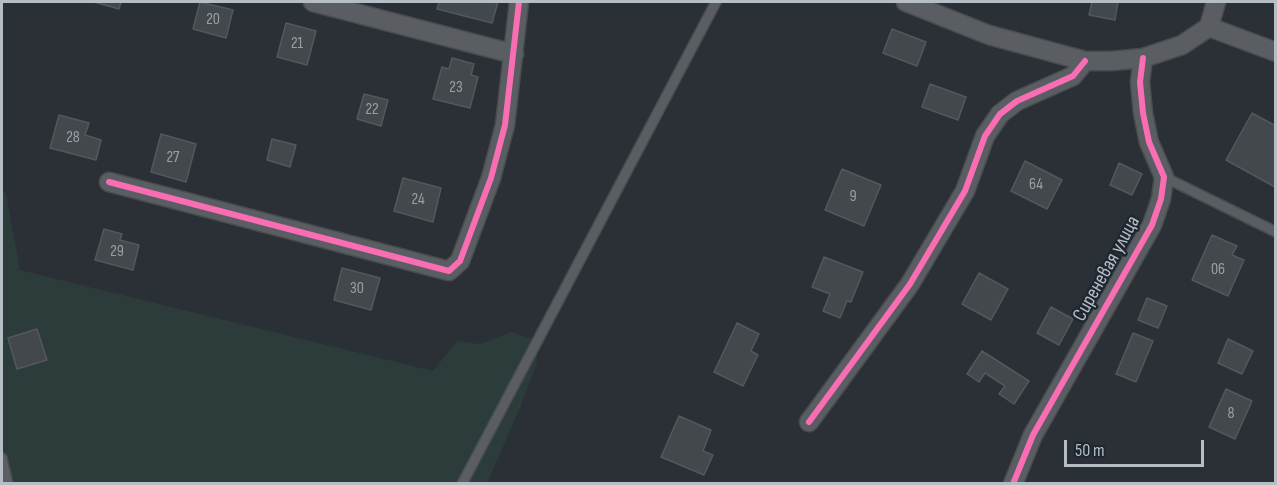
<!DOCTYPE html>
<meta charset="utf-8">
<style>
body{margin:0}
#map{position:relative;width:1277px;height:485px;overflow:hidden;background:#2a3035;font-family:"Sofia Sans Condensed",sans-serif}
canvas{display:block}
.frame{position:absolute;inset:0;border:3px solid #b5bdc5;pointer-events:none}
.scale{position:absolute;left:1064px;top:440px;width:140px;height:27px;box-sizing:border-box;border:3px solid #b5bdc5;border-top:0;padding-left:8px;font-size:18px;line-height:21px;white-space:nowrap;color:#b5bdc5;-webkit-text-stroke:4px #1e272f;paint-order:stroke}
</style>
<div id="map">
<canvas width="1277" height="485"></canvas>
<div class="frame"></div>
<div class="scale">50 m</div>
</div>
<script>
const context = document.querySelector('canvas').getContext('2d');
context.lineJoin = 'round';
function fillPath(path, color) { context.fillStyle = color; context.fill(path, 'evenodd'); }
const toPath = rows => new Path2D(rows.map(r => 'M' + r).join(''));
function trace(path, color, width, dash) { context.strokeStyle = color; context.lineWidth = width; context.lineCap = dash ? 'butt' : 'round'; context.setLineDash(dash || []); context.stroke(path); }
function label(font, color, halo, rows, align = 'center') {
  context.font = font + ' "Sofia Sans Condensed",sans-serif'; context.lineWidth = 4.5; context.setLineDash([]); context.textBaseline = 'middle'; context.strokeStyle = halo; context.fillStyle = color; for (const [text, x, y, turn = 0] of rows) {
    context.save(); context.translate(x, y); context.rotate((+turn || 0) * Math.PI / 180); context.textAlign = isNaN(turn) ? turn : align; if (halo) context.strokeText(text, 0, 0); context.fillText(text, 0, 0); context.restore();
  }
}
fillPath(toPath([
 [2,191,6,194,20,270,433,371,457,341,480,344,511,332,535,340,537,362,520,408,487,483,2,483]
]), '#2b3c3b');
const building = toPath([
 [94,2,121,2,119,9,94,2],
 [200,2,233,10,226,38,193,29,200,2],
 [439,2,498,2,492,23,437,9,439,2],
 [1092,2,1118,2,1115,20,1089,15,1092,2],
 [286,23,316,31,307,65,277,57,286,23],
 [892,29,926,42,917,66,883,53,892,29],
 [452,58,474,64,471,75,478,77,470,108,433,99,442,67,449,69,452,58],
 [930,84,966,97,958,120,922,107,930,84],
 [364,94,388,100,381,126,357,119,364,94],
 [1252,113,1276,126,1275,187,1226,160,1252,113],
 [59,115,89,123,85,135,101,140,96,160,50,148,59,115],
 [161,134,196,144,186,182,151,172,161,134],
 [272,139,296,145,290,167,267,160,272,139],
 [1025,161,1062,180,1047,209,1011,191,1025,161],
 [1119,163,1142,174,1132,195,1110,185,1119,163],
 [842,169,881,185,864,226,825,210,842,169],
 [403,178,441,188,433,222,394,211,403,178],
 [104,229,122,234,120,240,139,245,133,270,95,260,104,229],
 [1212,235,1237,246,1232,255,1244,260,1228,296,1192,280,1212,235],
 [824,257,863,272,851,302,847,301,840,318,823,311,830,294,812,287,824,257],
 [342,268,380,278,371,310,334,300,342,268],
 [979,273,1008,289,991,320,962,304,979,273],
 [1147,298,1167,306,1158,328,1138,320,1147,298],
 [1051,307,1073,319,1059,345,1037,333,1051,307],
 [737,323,759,334,751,351,758,355,743,386,714,372,737,323],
 [37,329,47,360,17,369,8,338,37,329],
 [1133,333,1153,341,1136,382,1116,374,1133,333],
 [1228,339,1253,351,1242,374,1218,363,1228,339],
 [982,351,1029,381,1014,404,999,394,1005,386,985,373,979,382,967,374,982,351],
 [1226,389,1252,401,1235,439,1209,427,1226,389],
 [679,416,711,430,703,451,713,455,704,475,661,457,679,416]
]);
fillPath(building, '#43484d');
trace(building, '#52585d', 1.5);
const lane = toPath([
 [1164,177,1276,232],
 [2,458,8,484],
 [462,484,716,2]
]);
const street = toPath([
 [313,2,514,54],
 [906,2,989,35,1085,61,1112,61,1143,58,1182,45,1209,27,1216,2],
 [1209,27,1276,52],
 [109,182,449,271,460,261,491,178,505,125,519,2],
 [809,422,910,284,965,191,985,136,1000,114,1017,101,1073,76,1085,61],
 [1013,484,1033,435,1152,225,1161,199,1164,177,1149,142,1143,113,1140,82,1143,58]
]);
trace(lane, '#484c50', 12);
trace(street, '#484c50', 21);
trace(lane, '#5a5e63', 9);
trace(street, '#5a5e63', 18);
trace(toPath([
 [109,182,449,271,460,261,491,178,505,125,519,2],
 [809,422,910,284,965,191,985,136,1000,114,1017,101,1073,76,1085,61],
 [1013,484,1033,435,1152,225,1161,199,1164,177,1149,142,1143,113,1140,82,1143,58]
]), '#f96db3', 6);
label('16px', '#98a0a7', null, [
 ["20",213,20],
 ["21",297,44],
 ["23",456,88],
 ["22",372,110],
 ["28",73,138],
 ["27",173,158],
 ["64",1036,185],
 ["9",853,197],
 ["24",418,200],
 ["29",117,252],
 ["06",1218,270],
 ["30",357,289],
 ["8",1231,414]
]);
label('20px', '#b5bdc5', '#1e272f', [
 ["Сиреневая улица",1107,269,-61]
]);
</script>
